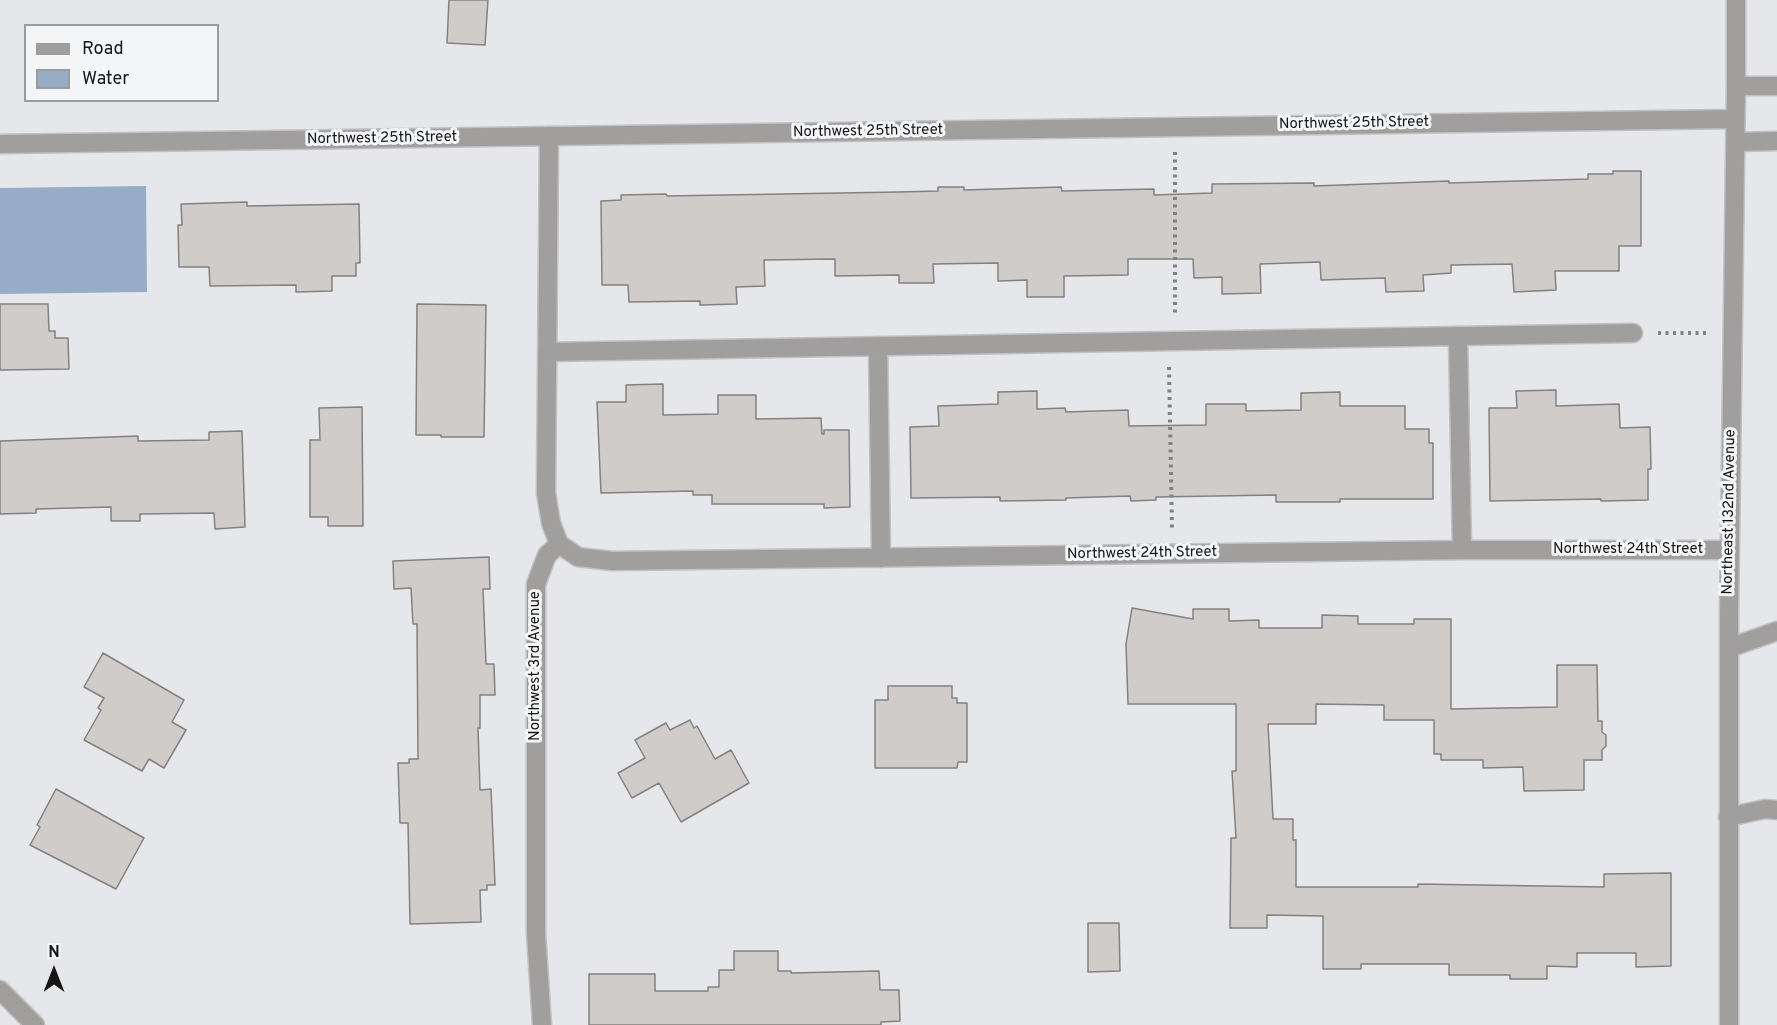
<!DOCTYPE html>
<style>
body{margin:0}
#map{position:relative;width:1777px;height:1025px;overflow:hidden;background:#e6e7ea;font-family:Overpass,sans-serif}
canvas{display:block}
.legend{position:absolute;left:24px;top:24px;width:195px;height:78px;box-sizing:border-box;background:#f3f5f7;border:2px solid #9b9c9d;margin:0;padding:8px 10px;list-style:none;font-size:18px;color:#161617}
.legend li{display:flex;align-items:center;gap:12px;height:30px}
.legend b{width:30px;border:2px solid #9b9c9d}
.north{position:absolute;left:24px;top:941px;width:60px;height:60px;-webkit-text-stroke:4px #f3f5f7;paint-order:stroke;rotate:0deg;font-size:16px;font-weight:700;line-height:24px;text-align:center;color:#161617}
.north::after{content:'';display:block;margin:auto;width:21px;height:27px;background:#161617;clip-path:polygon(50% 0,100% 100%,50% 72%,0 100%)}
</style>
<div id="map">
<canvas width="1777" height="1025"></canvas>
<ul class="legend">
<li><b style="height:8px;background:#a09f9e"></b>Road</li>
<li><b style="height:16px;background:#97adc7"></b>Water</li>
</ul>
<div class="north">N</div>
</div>
<script>
const context = document.querySelector('canvas').getContext('2d');
context.lineJoin = 'round';
function fillPath(path, color) { context.fillStyle = color; context.fill(path, 'evenodd'); }
const toPath = rows => new Path2D(rows.map(r => 'M' + r).join(''));
function trace(path, color, width, dash) { context.strokeStyle = color; context.lineWidth = width; context.lineCap = dash ? 'butt' : 'round'; context.setLineDash(dash || []); context.stroke(path); }
function label(font, color, halo, rows, align = 'center') {
  context.font = font + ' Overpass,sans-serif'; context.lineWidth = 6; context.setLineDash([]); context.textBaseline = 'middle'; context.strokeStyle = halo; context.fillStyle = color; for (const [text, x, y, turn = 0] of rows) {
    context.save(); context.translate(x, y); context.rotate((+turn || 0) * Math.PI / 180); context.textAlign = isNaN(turn) ? turn : align; if (halo) context.strokeText(text, 0, 0); context.fillText(text, 0, 0); context.restore();
  }
}
fillPath(toPath([
 [146,186,147,292,0,294,0,188]
]), '#97adc7');
const building = toPath([
 [449,0,488,0,485,45,447,43,449,0],
 [1613,171,1641,171,1641,246,1619,246,1619,271,1555,271,1556,290,1514,292,1512,264,1451,265,1451,273,1423,275,1424,291,1386,292,1385,278,1321,280,1320,262,1260,264,1261,293,1222,294,1222,277,1194,278,1193,259,1128,259,1128,275,1064,276,1064,297,1027,297,1027,280,998,281,998,263,933,264,934,283,899,283,899,275,835,276,835,259,764,260,765,286,736,287,737,304,700,305,700,301,629,302,628,285,602,285,601,201,621,200,621,195,666,194,667,196,898,192,938,191,938,187,964,187,964,190,1061,187,1062,191,1154,189,1154,195,1212,193,1212,184,1314,183,1314,186,1449,181,1449,183,1588,179,1588,174,1613,174,1613,171],
 [247,202,247,206,359,204,360,263,356,263,356,276,332,276,332,291,296,292,296,285,210,286,209,267,179,267,178,225,182,225,181,204,247,202],
 [0,304,48,304,49,331,55,331,55,338,68,338,69,369,0,370,0,304],
 [417,304,486,305,484,437,441,437,441,435,416,435,417,304],
 [663,384,663,415,718,414,718,395,756,395,756,419,821,418,822,434,824,434,824,430,849,430,850,507,824,508,824,504,712,504,712,495,693,495,693,491,601,493,597,402,626,402,626,385,663,384],
 [1556,390,1556,406,1619,404,1620,428,1650,427,1651,469,1648,469,1648,500,1601,501,1601,499,1490,501,1489,408,1517,408,1516,391,1556,390],
 [1037,391,1037,409,1065,408,1066,412,1128,410,1129,426,1206,425,1206,404,1246,404,1246,411,1301,410,1301,393,1340,392,1340,406,1405,406,1405,429,1429,429,1429,443,1433,443,1433,499,1340,499,1340,502,1276,502,1276,495,1156,497,1156,500,1131,501,1130,496,1066,498,1066,500,1000,501,1000,497,911,498,910,427,939,426,938,406,998,404,998,392,1037,391],
 [362,407,363,526,328,526,328,517,310,517,310,440,320,440,319,408,362,407],
 [242,431,245,527,215,529,214,513,140,514,140,521,111,521,111,507,36,509,36,513,0,514,0,441,138,436,138,441,209,440,209,432,242,431],
 [489,557,490,589,483,589,486,664,494,664,495,695,480,695,480,728,478,728,480,790,491,789,495,885,487,885,487,890,480,890,481,922,410,924,408,823,400,823,398,763,409,763,409,759,418,759,417,624,413,624,411,588,394,589,393,561,489,557],
 [1132,608,1193,619,1193,609,1229,609,1229,621,1259,620,1259,628,1322,628,1322,615,1358,616,1358,624,1414,624,1414,619,1451,619,1451,709,1557,707,1557,665,1597,665,1598,721,1602,721,1602,732,1606,735,1606,746,1602,750,1602,760,1584,760,1584,790,1524,791,1523,767,1483,768,1483,760,1441,760,1441,754,1434,754,1434,720,1384,720,1384,705,1316,704,1316,724,1268,724,1273,819,1293,819,1293,840,1296,840,1296,887,1418,887,1418,884,1604,887,1604,874,1671,873,1671,966,1636,967,1636,953,1577,953,1577,967,1547,966,1547,979,1510,979,1510,975,1449,975,1449,964,1361,964,1361,969,1323,969,1323,916,1267,915,1267,928,1230,928,1231,838,1236,838,1232,771,1236,771,1236,704,1128,704,1126,644,1132,608],
 [103,653,184,700,172,722,186,730,164,768,149,759,142,771,84,740,101,710,98,708,104,698,84,687,103,653],
 [888,686,952,686,952,698,957,698,957,703,967,703,967,762,958,762,957,768,875,768,875,700,888,700,888,686],
 [690,720,694,728,697,726,715,759,731,750,749,783,681,822,659,783,632,798,618,773,645,758,635,740,666,723,670,730,690,720],
 [56,789,144,838,116,889,30,845,40,827,37,825,56,789],
 [1088,923,1119,923,1120,971,1088,972,1088,923],
 [734,951,778,951,778,971,791,971,791,973,879,971,880,990,899,990,900,1021,881,1022,881,1025,589,1025,589,974,655,974,655,991,708,991,708,987,719,987,719,970,734,970,734,951]
]);
fillPath(building, '#cfccca');
trace(building, '#848180', 1.5);
const minor = toPath([
 [1736,86,1777,86],
 [1735,142,1777,141],
 [0,144,1735,119],
 [1458,336,1462,550],
 [878,346,881,558],
 [547,352,1633,333],
 [559,544,578,557,612,561,1462,550,1729,550],
 [1729,648,1777,631],
 [1728,817,1765,809,1777,810],
 [0,990,35,1025],
 [542,1025,536,933,536,584,547,555,559,544,551,523,546,493,549,136],
 [1729,1025,1729,615,1736,86,1736,0]
]);
trace(minor, '#c1c1c4', 21);
trace(toPath([
 [1175,152,1175,315],
 [1658,333,1708,333],
 [1169,367,1172,528]
]), '#808183', 4, [3, 4.5]);
trace(minor, '#a09f9e', 18);
label('15px', '#161617', '#f3f5f7', [
 ["Northwest 25th Street",1354,124,-1],
 ["Northwest 25th Street",868,132,-1],
 ["Northwest 25th Street",382,139,-1],
 ["Northeast 132nd Avenue",1730,512,-89],
 ["Northwest 24th Street",1628,550],
 ["Northwest 24th Street",1142,554,-1],
 ["Northwest 3rd Avenue",536,666,-90]
]);
</script>
